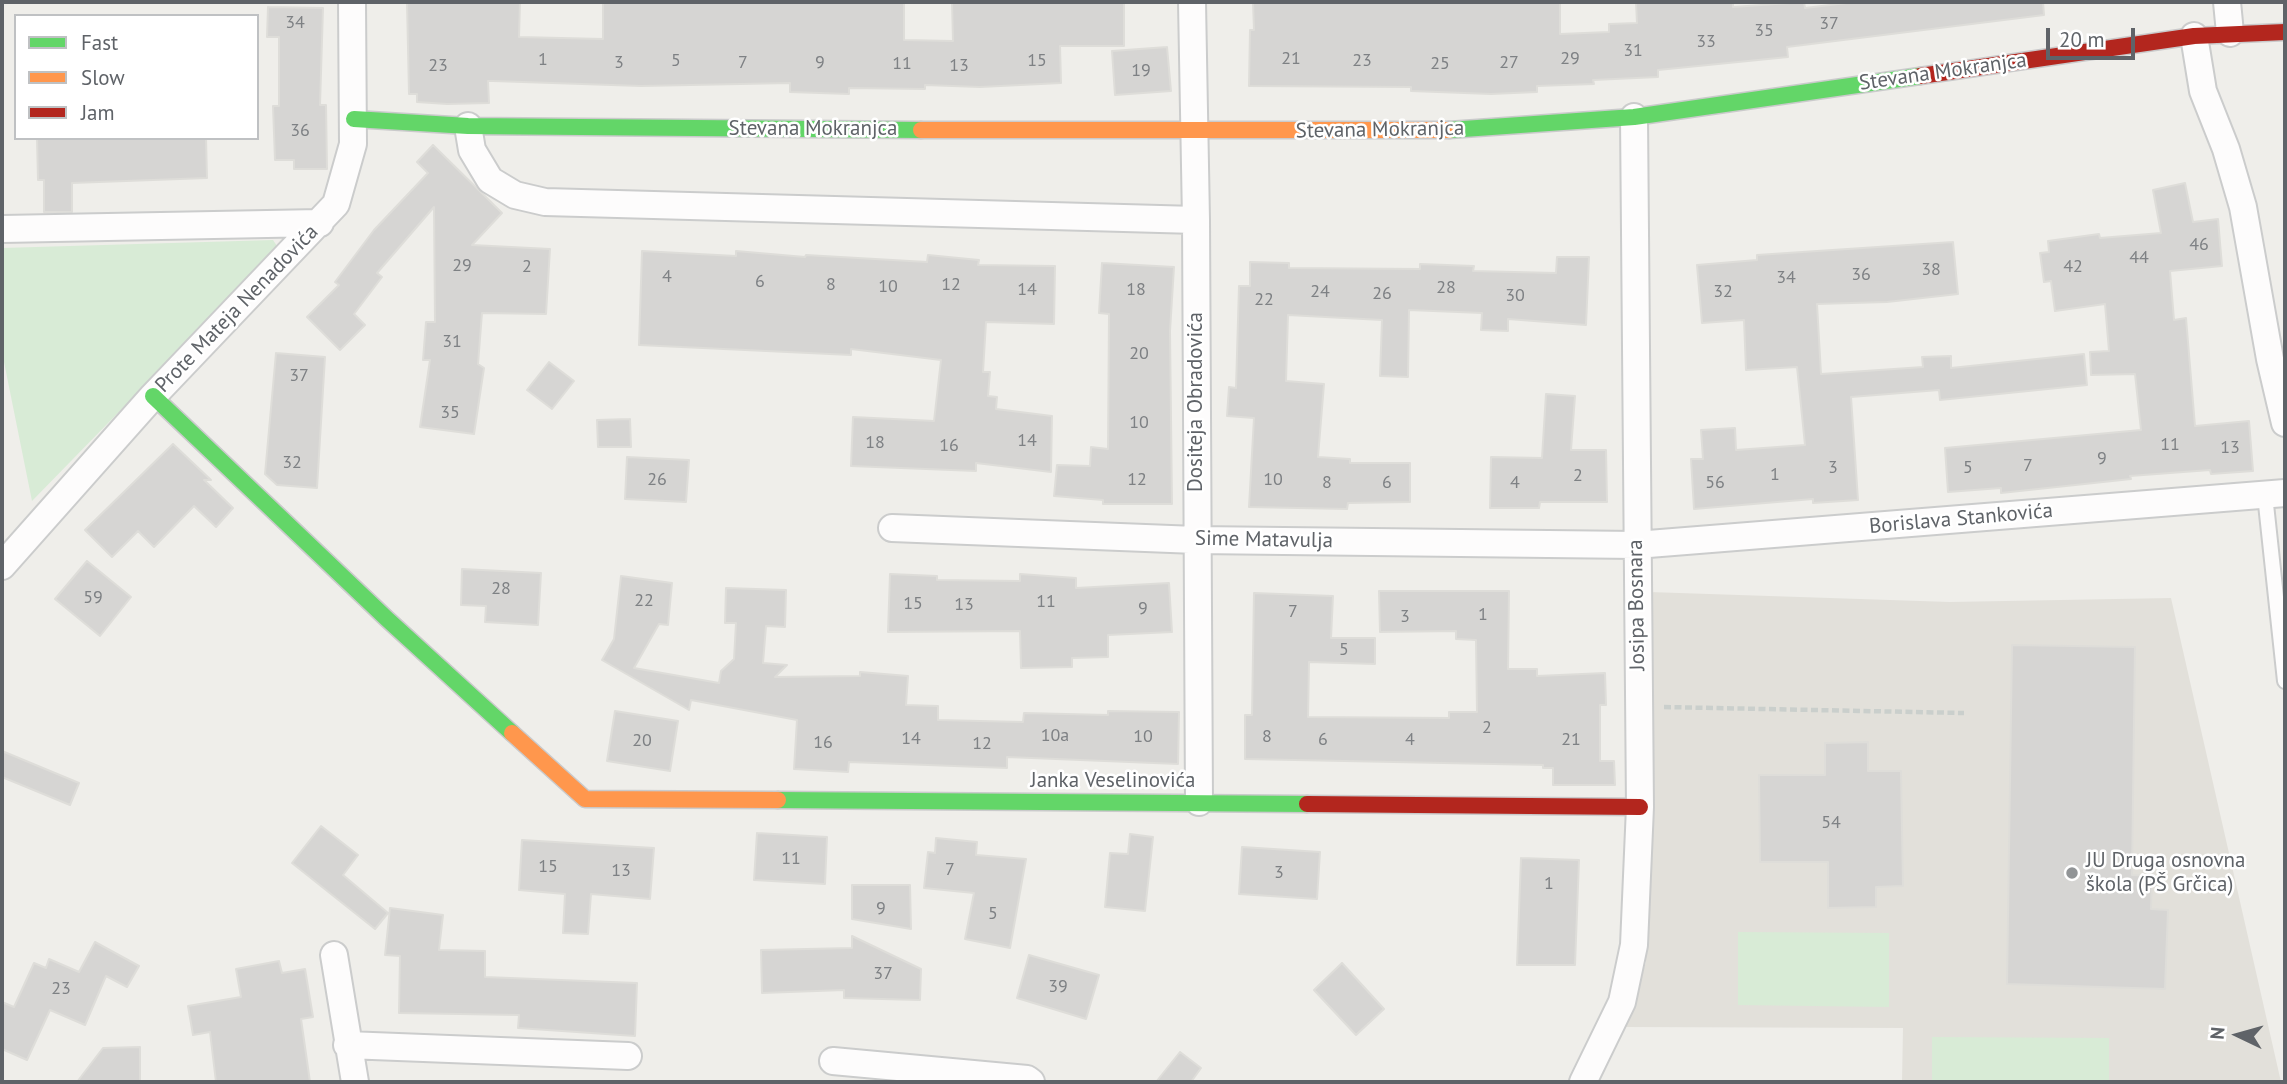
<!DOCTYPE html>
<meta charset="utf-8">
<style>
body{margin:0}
#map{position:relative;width:2287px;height:1084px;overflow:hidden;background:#efeeea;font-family:"PT Sans",sans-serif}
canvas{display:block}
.frame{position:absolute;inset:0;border:4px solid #5f6368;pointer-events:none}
.legend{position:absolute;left:14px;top:14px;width:245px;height:126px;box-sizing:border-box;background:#fff;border:2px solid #bfc1c3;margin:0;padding:9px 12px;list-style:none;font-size:21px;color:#5f6368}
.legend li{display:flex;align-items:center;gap:14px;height:35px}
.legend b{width:35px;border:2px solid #bfc1c3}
.north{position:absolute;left:2203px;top:1000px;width:70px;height:70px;-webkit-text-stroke:5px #fff;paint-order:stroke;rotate:275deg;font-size:19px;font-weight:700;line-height:28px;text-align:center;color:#5f6368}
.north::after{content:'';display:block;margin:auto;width:24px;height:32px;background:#5f6368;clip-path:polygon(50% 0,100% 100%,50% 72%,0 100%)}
.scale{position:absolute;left:2046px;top:28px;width:89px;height:32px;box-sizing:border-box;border:4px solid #5f6368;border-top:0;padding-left:9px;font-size:21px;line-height:24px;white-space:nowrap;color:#5f6368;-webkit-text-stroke:5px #fff;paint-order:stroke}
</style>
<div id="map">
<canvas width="2287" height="1084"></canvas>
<div class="frame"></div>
<ul class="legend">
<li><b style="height:9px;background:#63d668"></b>Fast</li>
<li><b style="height:9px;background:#ff974d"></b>Slow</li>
<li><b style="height:9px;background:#b3261e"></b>Jam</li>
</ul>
<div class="north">N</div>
<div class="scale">20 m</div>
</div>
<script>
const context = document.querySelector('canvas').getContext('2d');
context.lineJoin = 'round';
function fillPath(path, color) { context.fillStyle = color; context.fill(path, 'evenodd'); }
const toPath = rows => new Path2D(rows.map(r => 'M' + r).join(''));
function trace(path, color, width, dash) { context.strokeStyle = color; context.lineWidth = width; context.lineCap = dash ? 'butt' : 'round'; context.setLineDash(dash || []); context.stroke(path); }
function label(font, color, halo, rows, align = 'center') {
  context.font = font + ' "PT Sans",sans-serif'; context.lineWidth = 5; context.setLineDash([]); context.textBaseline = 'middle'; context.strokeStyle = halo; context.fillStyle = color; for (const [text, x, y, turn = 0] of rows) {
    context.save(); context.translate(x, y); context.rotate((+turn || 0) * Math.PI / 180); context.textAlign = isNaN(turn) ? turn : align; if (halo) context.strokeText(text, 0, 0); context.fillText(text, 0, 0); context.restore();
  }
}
fillPath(toPath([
 [1649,592,1950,602,2171,598,2281,1082,1902,1082,1903,1028,1626,1027,1646,962]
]), '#e2e0da');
fillPath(toPath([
 [273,240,277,246,273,254,32,501,2,352,2,248],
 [1738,932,1889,933,1889,1007,1738,1005],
 [1932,1037,2109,1038,2109,1082,1932,1082]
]), '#d8ebd6');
const building = toPath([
 [407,2,520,2,519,37,603,39,603,2,904,2,904,40,953,41,952,2,1124,2,1124,46,1060,46,1061,83,980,87,925,85,925,89,849,88,849,94,790,92,790,83,641,86,493,81,488,81,489,103,447,104,417,102,417,94,409,94,407,2],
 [1253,2,1560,2,1560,34,1609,32,1609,24,1637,23,1636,2,1733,2,1733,7,1804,2,1805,8,1855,2,2043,2,2044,15,1787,47,1788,57,1658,70,1658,77,1593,80,1594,84,1537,86,1537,92,1491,94,1411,91,1411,87,1249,86,1250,30,1254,30,1253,2],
 [268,7,323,8,320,105,326,105,327,169,294,169,294,160,275,160,273,106,279,106,279,37,267,37,268,7],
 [1167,47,1171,91,1115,95,1112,51,1167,47],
 [37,138,206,138,207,178,72,183,72,212,44,212,44,180,38,180,37,138],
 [433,145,502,213,472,245,550,249,546,314,482,313,478,364,484,368,474,434,420,427,430,360,423,360,426,322,435,322,434,207,377,273,382,277,354,314,365,325,340,350,307,317,339,285,335,282,374,230,428,173,417,162,433,145],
 [2185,183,2193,222,2218,219,2222,266,2170,271,2174,320,2186,318,2195,426,2249,421,2253,471,2211,474,2210,470,2130,476,2131,479,2001,493,2001,488,1948,492,1945,448,2141,430,2135,374,2091,375,2090,352,2109,351,2105,304,2055,311,2051,281,2044,282,2040,253,2049,252,2048,241,2099,234,2100,238,2161,233,2153,190,2185,183],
 [1953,242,1958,294,1887,302,1817,304,1821,374,1923,367,1922,357,1951,356,1951,368,2084,354,2087,385,1940,400,1939,390,1851,397,1858,500,1813,503,1813,499,1694,509,1691,459,1703,459,1701,430,1735,428,1736,450,1805,445,1797,367,1746,370,1744,320,1702,323,1697,265,1757,260,1757,255,1953,242],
 [642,251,736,256,736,251,805,257,806,255,927,262,928,255,979,260,978,265,1055,266,1054,324,986,322,983,372,990,372,988,396,997,397,996,409,1052,416,1051,472,976,463,976,471,851,466,853,417,934,421,941,360,851,349,851,355,639,345,642,251],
 [1557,257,1589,257,1586,325,1508,319,1508,331,1481,330,1482,313,1409,310,1408,377,1380,376,1382,320,1288,315,1286,381,1324,384,1318,457,1350,459,1350,463,1410,463,1410,502,1348,503,1347,509,1249,507,1254,418,1227,416,1229,387,1236,388,1239,286,1250,286,1250,262,1289,263,1289,268,1420,269,1420,264,1474,266,1473,271,1556,273,1557,257],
 [1102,263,1174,267,1170,331,1172,504,1103,504,1103,500,1054,496,1057,465,1090,466,1091,447,1108,449,1109,314,1099,313,1102,263],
 [276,353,325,357,317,488,277,485,265,474,276,353],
 [549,362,574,381,552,409,527,390,549,362],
 [1546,394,1575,396,1571,450,1606,450,1607,502,1540,502,1539,508,1490,508,1491,457,1542,458,1546,394],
 [630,419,631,447,598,447,597,420,630,419],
 [173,444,211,480,204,480,233,508,216,527,194,506,154,547,138,531,112,557,85,530,173,444],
 [627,457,689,460,686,502,625,499,627,457],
 [87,561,131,597,100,636,55,599,87,561],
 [462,569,541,573,538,625,485,622,486,606,461,605,462,569],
 [890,574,937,576,937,580,1020,581,1020,574,1076,578,1076,588,1169,583,1172,632,1108,635,1108,657,1072,658,1072,667,1021,668,1020,631,888,632,890,574],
 [621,576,672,583,668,625,659,624,634,668,719,683,721,671,734,659,736,623,725,623,726,588,786,590,785,627,766,626,763,663,787,665,775,677,860,676,860,672,908,676,906,705,938,706,938,720,1023,722,1024,713,1108,715,1108,711,1179,712,1178,764,1007,757,1007,768,849,762,848,772,794,769,797,720,691,700,689,710,602,660,614,639,621,576],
 [1379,591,1509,591,1508,669,1537,669,1537,676,1605,673,1606,705,1600,705,1600,761,1614,761,1615,785,1553,785,1553,768,1543,768,1543,765,1245,759,1245,715,1252,715,1254,593,1333,596,1331,638,1375,638,1375,664,1309,662,1308,717,1449,718,1449,712,1477,712,1476,640,1456,639,1456,631,1380,632,1379,591],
 [2012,645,2135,647,2132,875,2152,876,2151,909,2168,910,2165,989,2007,984,2012,645],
 [615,711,678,721,670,771,607,761,615,711],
 [1868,742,1868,771,1901,771,1903,886,1876,887,1876,907,1828,908,1828,862,1760,862,1759,775,1825,775,1825,743,1868,742],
 [2,751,79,783,70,805,2,777,2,751],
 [321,826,358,855,343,875,388,913,375,929,292,863,321,826],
 [757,833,827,837,825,884,754,880,757,833],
 [1130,834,1153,837,1145,911,1105,907,1110,853,1128,854,1130,834],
 [936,838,977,842,976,855,1026,859,1010,948,965,939,974,893,924,888,928,852,935,853,936,838],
 [522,840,654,848,650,899,591,894,588,934,563,933,565,894,519,890,522,840],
 [1242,847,1320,852,1317,899,1239,894,1242,847],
 [1521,858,1579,860,1575,965,1517,965,1521,858],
 [852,885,910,885,911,929,852,919,852,885],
 [390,908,443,915,439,950,485,951,485,977,637,983,635,1036,518,1028,519,1015,399,1013,400,956,385,955,390,908],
 [852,936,921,969,920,1000,844,998,844,990,762,993,761,950,852,948,852,936],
 [95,942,139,966,127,987,106,976,85,1025,50,1010,27,1060,2,1049,2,1002,14,1007,34,963,46,968,49,959,79,972,95,942],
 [1029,955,1099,975,1086,1019,1017,998,1029,955],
 [279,961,282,973,305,969,313,1017,301,1019,310,1082,216,1082,210,1032,193,1035,188,1006,241,997,236,969,279,961],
 [1342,963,1384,1009,1356,1035,1314,990,1342,963],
 [140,1047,140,1082,77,1082,103,1048,140,1047],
 [1180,1052,1201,1068,1191,1082,1156,1082,1180,1052]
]);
fillPath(building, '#d6d5d3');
trace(building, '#deddd9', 2);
const lane = toPath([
 [2265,495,2285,681]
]);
const street = toPath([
 [1192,2,1196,220,1199,802],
 [2227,2,2230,33],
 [2194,36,2203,91,2226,149,2243,207,2270,359,2285,423],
 [468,126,472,150,490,180,515,195,545,202,1196,220],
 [2,229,320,223],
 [892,528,1196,540,1636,545,2285,493],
 [2,566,153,396,336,204,353,144,352,2],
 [334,955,355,1082],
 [347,1045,628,1056],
 [833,1061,1027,1079,1031,1082],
 [1583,1082,1622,1002,1634,945,1640,807,1634,117]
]);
const fast = toPath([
 [354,119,468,126,921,130],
 [1449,130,1634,117,1920,76],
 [153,396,387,619,512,733],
 [778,800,1307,804]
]);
const slow = toPath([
 [921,130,1449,130],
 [512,733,585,799,778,800]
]);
const jam = toPath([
 [1920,76,2194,36,2285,32],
 [1307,804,1640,807]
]);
trace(lane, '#cbcccc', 18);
trace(street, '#cbcccc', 30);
trace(fast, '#cacacb', 19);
trace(slow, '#cacacb', 19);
trace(jam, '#cacacb', 19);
trace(toPath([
 [1664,707,1964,713]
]), '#cacfcc', 4.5, [7, 3.5]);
trace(lane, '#fdfcfc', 14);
trace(street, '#fdfcfc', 26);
trace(fast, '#63d668', 16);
trace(slow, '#ff974d', 16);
trace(jam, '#b3261e', 16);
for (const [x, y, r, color] of [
 [2072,873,7,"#919496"]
]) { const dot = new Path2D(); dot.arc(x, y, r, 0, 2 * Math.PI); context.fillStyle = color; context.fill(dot); trace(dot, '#fff', 2.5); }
label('18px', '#7e8184', null, [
 ["34",295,23],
 ["37",1829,24],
 ["35",1764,31],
 ["33",1706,42],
 ["31",1633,51],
 ["21",1291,59],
 ["29",1570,59],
 ["1",543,60],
 ["5",676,61],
 ["15",1037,61],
 ["23",1362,61],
 ["3",619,63],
 ["7",743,63],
 ["9",820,63],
 ["27",1509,63],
 ["11",902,64],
 ["25",1440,64],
 ["23",438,66],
 ["13",959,66],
 ["19",1141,71],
 ["36",300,131],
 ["46",2199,245],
 ["44",2139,258],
 ["29",462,266],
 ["2",527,267],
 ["42",2073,267],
 ["38",1931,270],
 ["36",1861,275],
 ["4",667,277],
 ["34",1786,278],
 ["6",760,282],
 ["8",831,285],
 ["12",951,285],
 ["10",888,287],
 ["28",1446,288],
 ["14",1027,290],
 ["18",1136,290],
 ["24",1320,292],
 ["32",1723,292],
 ["26",1382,294],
 ["30",1515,296],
 ["22",1264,300],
 ["31",452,342],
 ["20",1139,354],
 ["37",299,376],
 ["35",450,413],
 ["10",1139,423],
 ["14",1027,441],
 ["18",875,443],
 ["11",2170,445],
 ["16",949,446],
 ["13",2230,448],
 ["9",2102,459],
 ["32",292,463],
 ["7",2028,466],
 ["3",1833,468],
 ["5",1968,468],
 ["1",1775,475],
 ["2",1578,476],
 ["26",657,480],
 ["12",1137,480],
 ["10",1273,480],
 ["8",1327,483],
 ["6",1387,483],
 ["4",1515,483],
 ["56",1715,483],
 ["28",501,589],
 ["59",93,598],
 ["22",644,601],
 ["11",1046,602],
 ["15",913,604],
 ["13",964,605],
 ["9",1143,609],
 ["7",1293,612],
 ["1",1483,615],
 ["3",1405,617],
 ["5",1344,650],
 ["2",1487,728],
 ["10a",1055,736],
 ["10",1143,737],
 ["8",1267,737],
 ["14",911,739],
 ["6",1323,740],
 ["4",1410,740],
 ["21",1571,740],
 ["20",642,741],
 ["16",823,743],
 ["12",982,744],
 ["54",1831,823],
 ["11",791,859],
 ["15",548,867],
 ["7",950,870],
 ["13",621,871],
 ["3",1279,873],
 ["1",1549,884],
 ["9",881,909],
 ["5",993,914],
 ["37",883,974],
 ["39",1058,987],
 ["23",61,989]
]);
label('21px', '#5f6368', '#fff', [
 ["Stevana Mokranjca",1943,72,-8],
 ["Stevana Mokranjca",813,129],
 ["Stevana Mokranjca",1380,130,-1],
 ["Prote Mateja Nenadovića",237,309,-46],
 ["Dositeja Obradovića",1196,402,-90],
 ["Borislava Stankovića",1961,519,-5],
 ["Sime Matavulja",1264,540,1],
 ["Josipa Bosnara",1637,605,-91],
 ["Janka Veselinovića",1113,781]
]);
label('21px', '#5f6368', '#fff', [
 ["JU Druga osnovna",2086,861],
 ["škola (PŠ Grčica)",2086,885]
], 'left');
</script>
